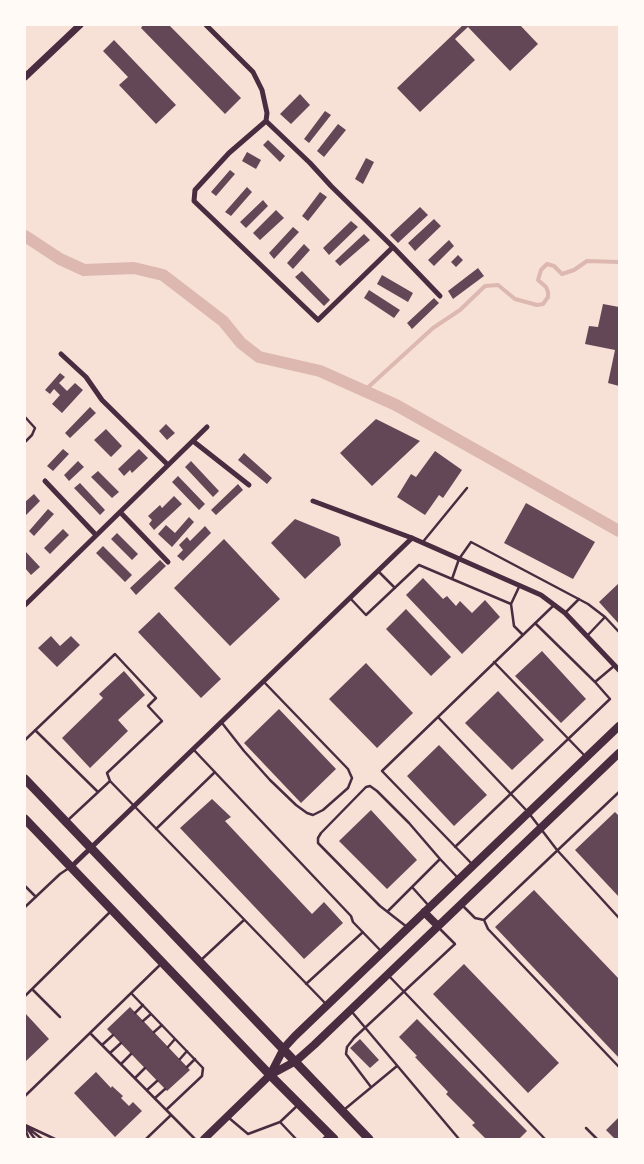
<!DOCTYPE html>
<style>
body{margin:0}
#map{position:relative;width:644px;height:1164px;overflow:hidden;background:#f7e1d7;font-family:"Titillium Web",sans-serif}
canvas{display:block}
.frame{position:absolute;inset:0;border:26px solid #fffaf5;pointer-events:none}
</style>
<div id="map">
<canvas width="644" height="1164"></canvas>
<div class="frame"></div>
</div>
<script>
const context = document.querySelector('canvas').getContext('2d');
context.lineJoin = 'round';
const toPath = rows => new Path2D(rows.map(r => 'M' + r).join(''));
function trace(path, color, width, dash) { context.strokeStyle = color; context.lineWidth = width; context.lineCap = dash ? 'butt' : 'round'; context.setLineDash(dash || []); context.stroke(path); }
function fillPath(path, color) { context.fillStyle = color; context.fill(path, 'evenodd'); }
trace(toPath([
 [364,391,433,328,460,310,485,286,498,285,515,299,537,305,543,304,548,297,548,292,546,287,538,280,541,270,547,264,554,266,562,274,574,270,587,261,619,262]
]), '#dcb8b0', 4);
trace(toPath([
 [25,236,60,259,84,270,134,268,163,275,223,321,241,343,259,357,320,371,396,405,619,531]
]), '#dcb8b0', 12);
fillPath(toPath([
 [143,25,169,25,241,98,225,114,141,28],
 [463,25,520,25,538,44,510,71,468,27,455,39,475,60,420,112,397,88],
 [114,40,176,105,156,124,119,85,128,77,103,51],
 [300,94,310,105,291,124,280,114],
 [325,111,331,115,309,143,304,139],
 [338,124,346,130,324,157,317,151],
 [268,140,285,156,280,162,263,145],
 [247,152,261,160,256,169,242,161],
 [366,158,374,162,363,184,355,179],
 [230,170,235,174,216,196,211,192],
 [247,187,252,192,231,216,225,212],
 [320,192,327,197,308,221,302,216],
 [263,200,268,206,246,228,240,222],
 [420,207,428,215,398,243,390,235],
 [276,210,284,218,260,240,253,233],
 [434,219,441,226,415,251,408,243],
 [351,221,358,227,329,255,323,248],
 [293,227,299,232,274,259,269,253],
 [364,234,370,240,340,266,335,261],
 [449,240,454,246,434,266,428,260],
 [304,244,310,250,293,269,287,263],
 [458,255,463,260,456,267,451,262],
 [478,268,484,276,453,299,448,291],
 [302,271,330,300,324,306,295,277],
 [382,275,413,293,408,302,377,284],
 [369,290,400,310,394,318,364,298],
 [434,298,439,303,412,329,407,323],
 [603,304,619,307,619,386,608,383,615,350,585,344,589,326,598,327],
 [60,373,65,377,59,383,67,391,75,383,83,390,62,413,52,404,60,395,54,389,50,394,45,390],
 [90,407,96,413,70,438,65,433],
 [376,419,420,441,372,486,340,453],
 [166,424,175,433,167,440,159,431],
 [106,429,122,446,111,457,94,440],
 [63,449,69,454,53,471,47,466],
 [139,449,148,458,132,473,130,470,124,476,118,469],
 [435,451,462,470,443,498,439,495,425,515,397,497,411,474,416,477],
 [244,453,272,478,267,484,238,460],
 [78,461,84,467,69,481,64,475],
 [191,461,219,491,213,497,185,467],
 [98,471,119,492,112,498,91,477],
 [178,476,205,504,199,510,172,482],
 [80,483,105,510,100,515,74,488],
 [238,484,243,490,216,515,211,510],
 [34,494,40,501,25,516,25,502],
 [174,496,182,504,154,530,149,524,152,520,148,516,160,505,162,508],
 [526,503,595,542,573,579,504,543],
 [48,509,54,514,34,536,29,531],
 [189,517,194,522,172,547,158,534,166,525,175,533],
 [295,519,339,537,341,545,305,579,271,543],
 [205,526,211,533,183,561,177,556,183,550,179,545,187,537,190,541],
 [63,529,69,535,50,554,44,548],
 [117,533,138,554,132,560,111,539],
 [224,539,280,599,230,646,174,588],
 [103,546,132,575,125,582,96,553],
 [25,551,40,567,31,575,25,568],
 [160,560,166,566,136,595,130,588],
 [423,578,443,599,447,596,456,606,460,601,472,613,485,600,500,617,462,654,406,595],
 [619,583,619,624,599,602],
 [406,609,451,657,431,676,386,629],
 [159,612,221,679,201,698,138,632],
 [51,636,60,646,71,636,80,645,57,667,38,648],
 [542,651,586,699,561,723,515,676],
 [366,663,413,713,377,748,329,699],
 [124,671,145,695,118,720,128,731,90,768,62,738,103,698,99,694],
 [498,691,544,740,512,770,465,723],
 [279,709,336,769,301,803,244,743],
 [439,745,487,795,454,826,407,776],
 [212,799,231,817,225,821,312,914,324,902,343,923,304,959,180,828],
 [371,810,417,860,387,889,339,841],
 [615,812,619,816,619,897,575,850],
 [534,890,619,979,619,1058,495,927],
 [464,964,559,1063,528,1093,433,994],
 [130,1007,190,1070,167,1091,107,1029],
 [25,1013,49,1039,25,1062],
 [417,1019,527,1131,519,1139,486,1139,472,1125,475,1123,446,1094,448,1092,415,1057,417,1056,399,1037],
 [360,1039,379,1060,370,1068,350,1048],
 [96,1072,111,1088,112,1086,123,1096,121,1098,129,1106,133,1102,142,1111,115,1137,74,1093],
 [619,1117,619,1139,615,1139,606,1130]
]), '#644757');
trace(toPath([
 [25,417,35,428,32,435,25,442],
 [422,543,467,488],
 [378,571,395,588],
 [452,579,459,559,471,542,588,604,605,617],
 [350,598,366,615,419,565,511,604,519,587],
 [511,604,514,626,523,635],
 [566,612,579,599],
 [535,623,595,682],
 [587,636,605,617,619,632],
 [494,662,585,756],
 [438,717,528,812,557,850,619,918],
 [222,723,244,751,270,780,296,805,307,813,313,815,323,810,348,788,352,778,348,769,264,682],
 [35,730,98,792],
 [25,740,115,654,156,698,148,706,162,721,107,773,110,781],
 [193,749,351,916,353,922,381,951],
 [619,792,484,920,488,929,619,1067],
 [67,821,110,781,326,1004],
 [156,829,215,772],
 [455,847,610,699,595,682,614,666],
 [472,864,382,771,553,606],
 [25,886,36,897],
 [412,887,429,906],
 [463,906,475,918,484,920],
 [25,907,60,874,69,868],
 [388,911,440,859,457,877],
 [407,927,380,906,318,843,318,838,321,833,366,787,370,786,377,791,409,823,440,859],
 [201,960,244,920],
 [162,963,90,1033,195,1139],
 [389,976,545,1139],
 [306,984,363,932],
 [32,989,60,1017],
 [131,993,203,1068,202,1076,166,1110],
 [25,996,111,911],
 [352,1012,459,1139],
 [135,1013,143,1005],
 [143,1021,151,1014],
 [154,1032,162,1025],
 [102,1045,113,1035],
 [168,1047,175,1039],
 [110,1053,121,1043],
 [180,1059,187,1051],
 [121,1064,131,1054],
 [187,1067,195,1059],
 [135,1078,145,1068],
 [371,1087,346,1054,347,1047,354,1038,455,944,439,928],
 [147,1090,157,1081],
 [25,1096,90,1033],
 [155,1098,165,1089],
 [345,1109,397,1066],
 [229,1118,248,1134,280,1122],
 [25,1125,55,1139],
 [26,1127,35,1139],
 [28,1128,42,1139],
 [586,1128,597,1139],
 [25,1129,29,1139],
 [146,1139,171,1115],
 [296,1139,280,1122,298,1105],
 [323,1139,328,1135]
]), '#4a2c40', 2.5);
trace(toPath([
 [206,25,253,72,262,90,267,113,266,121],
 [393,247,318,320,194,201,195,190,229,153,266,121,310,163,331,186,393,247,440,296],
 [61,354,86,377,102,400,168,465],
 [193,441,249,485],
 [45,481,96,535],
 [313,501,412,538,541,595,565,613,619,670],
 [120,512,168,562],
 [25,605,207,427],
 [71,867,412,538]
]), '#4a2c40', 5);
trace(toPath([
 [25,77,80,25]
]), '#4a2c40', 7);
trace(toPath([
 [424,912,438,926],
 [270,1075,284,1048,295,1036,619,726],
 [204,1139,270,1075,296,1061,314,1045,619,753]
]), '#4a2c40', 8);
trace(toPath([
 [25,779,369,1139],
 [25,819,270,1075,334,1139]
]), '#4a2c40', 9);
</script>
